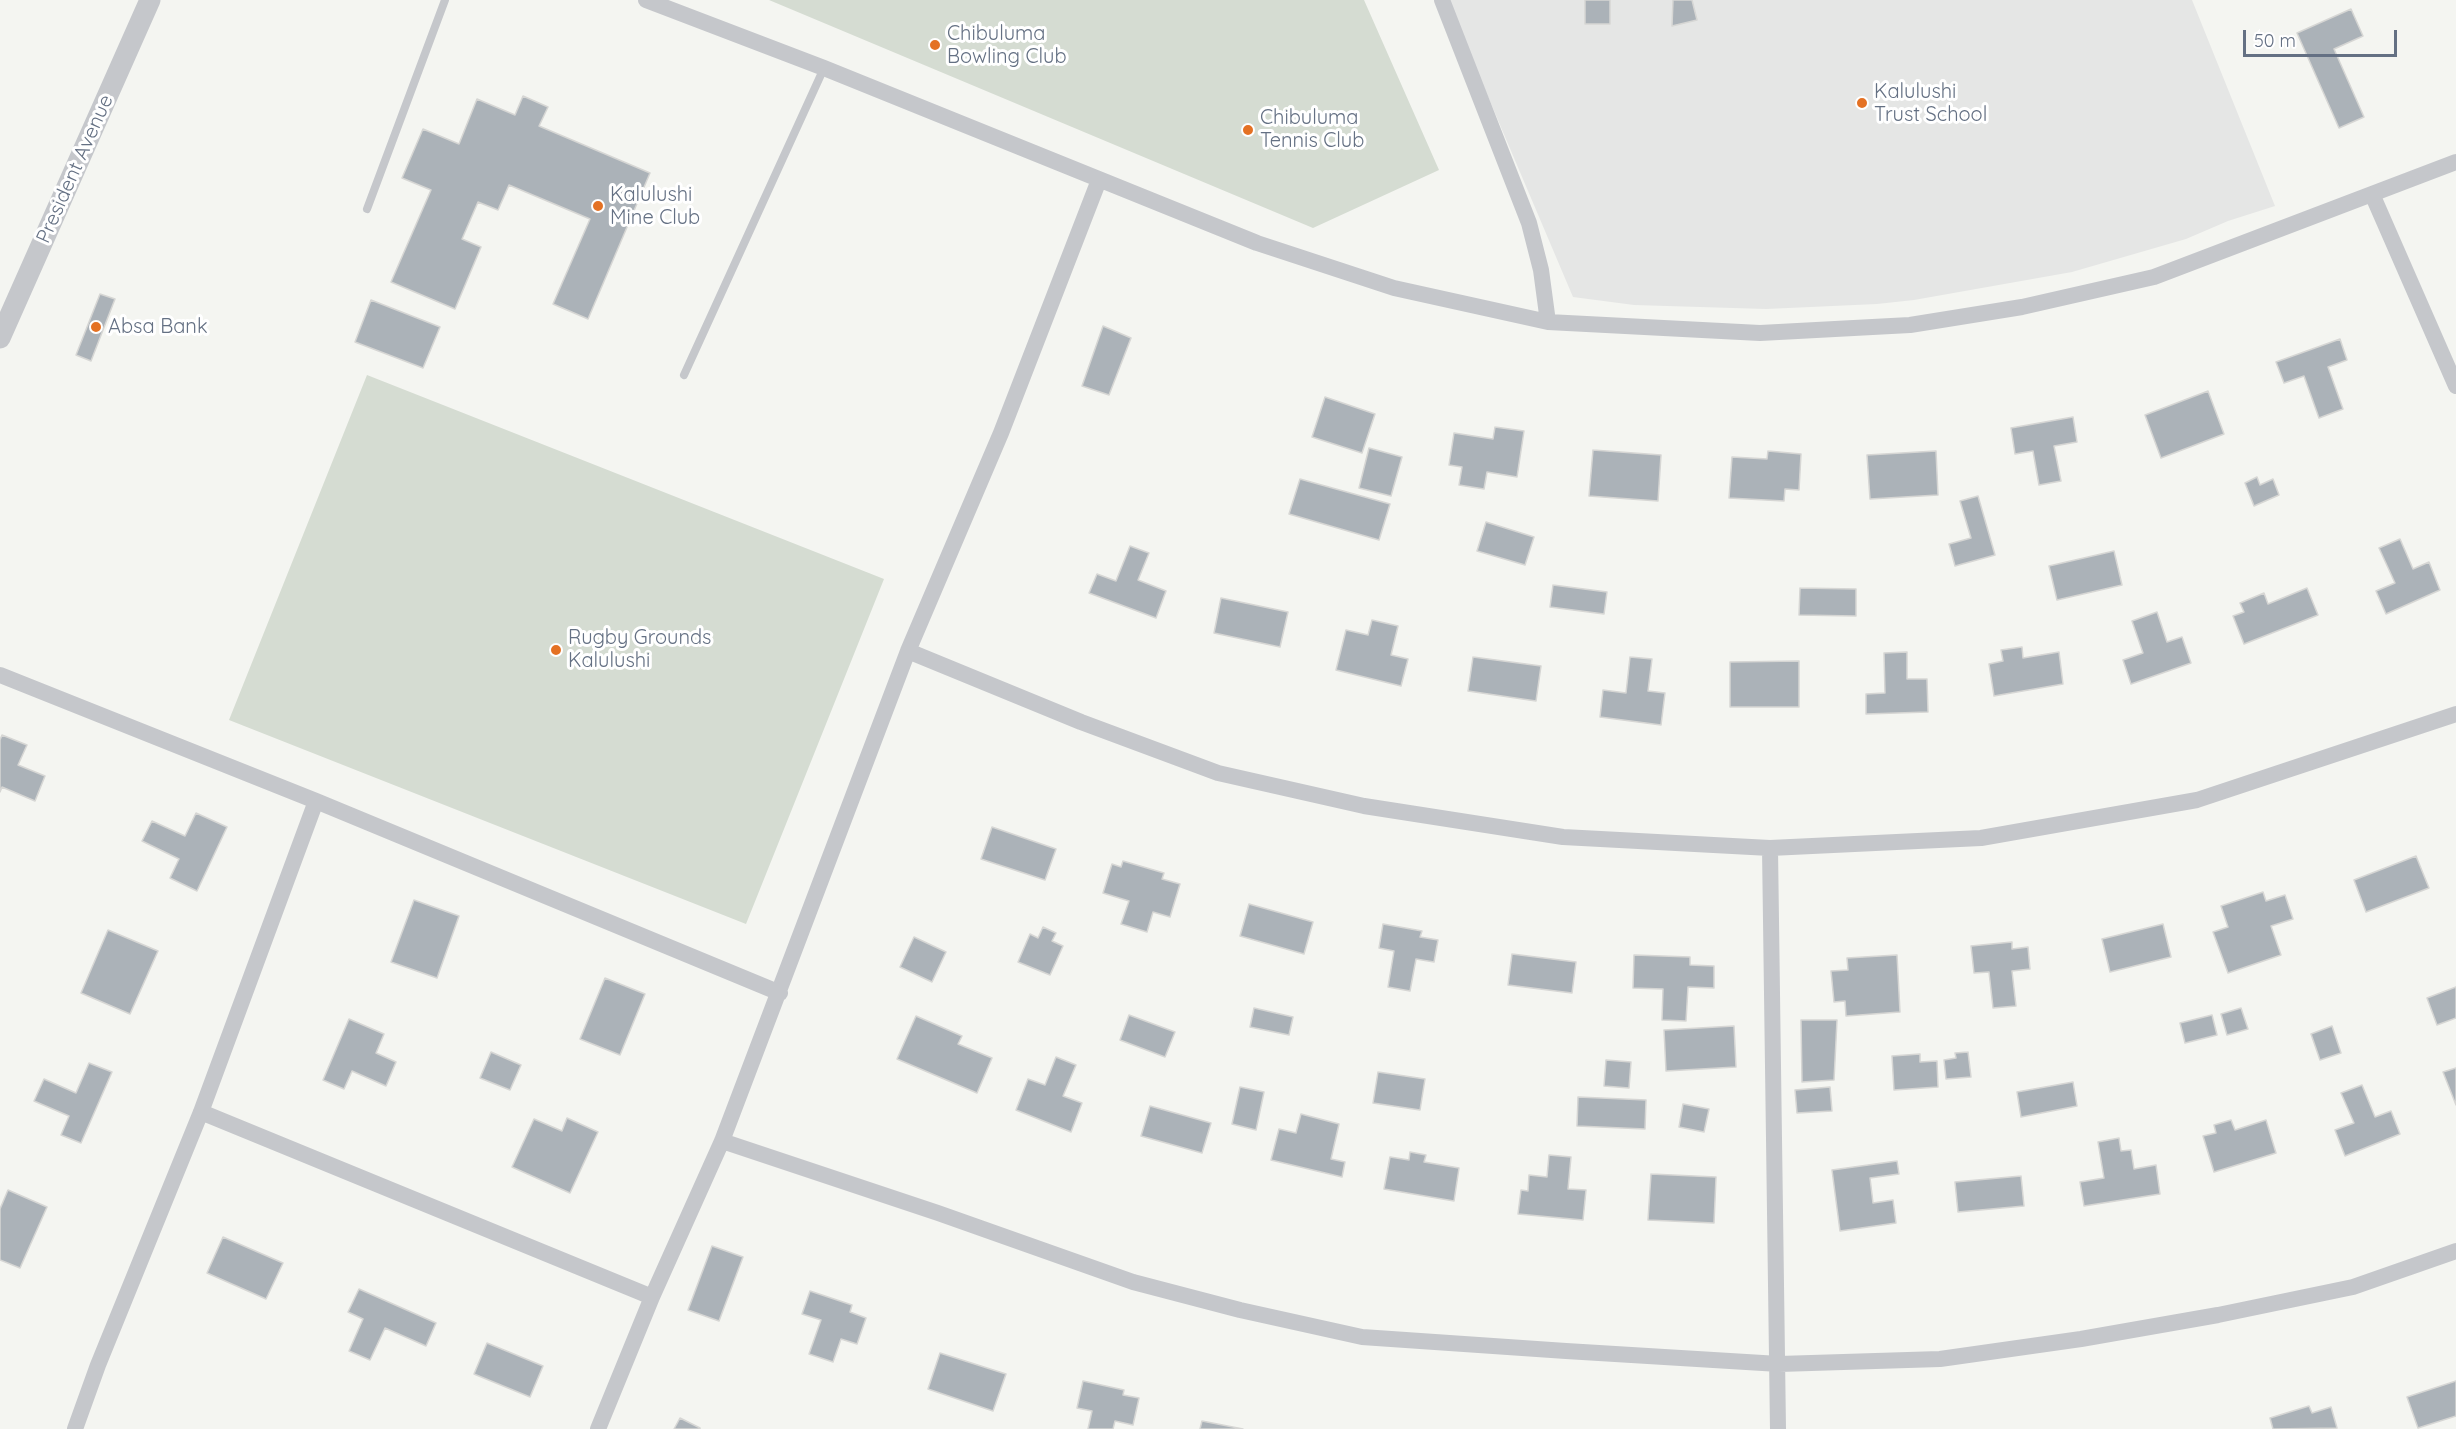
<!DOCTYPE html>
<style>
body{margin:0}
#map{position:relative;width:2456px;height:1429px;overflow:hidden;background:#f4f5f1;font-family:Quicksand,sans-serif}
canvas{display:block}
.scale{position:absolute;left:2243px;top:30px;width:154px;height:27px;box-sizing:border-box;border:3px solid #647083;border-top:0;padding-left:8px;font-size:18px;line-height:21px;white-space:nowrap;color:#647083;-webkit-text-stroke:4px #fff;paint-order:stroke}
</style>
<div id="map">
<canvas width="2456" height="1429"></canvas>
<div class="scale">50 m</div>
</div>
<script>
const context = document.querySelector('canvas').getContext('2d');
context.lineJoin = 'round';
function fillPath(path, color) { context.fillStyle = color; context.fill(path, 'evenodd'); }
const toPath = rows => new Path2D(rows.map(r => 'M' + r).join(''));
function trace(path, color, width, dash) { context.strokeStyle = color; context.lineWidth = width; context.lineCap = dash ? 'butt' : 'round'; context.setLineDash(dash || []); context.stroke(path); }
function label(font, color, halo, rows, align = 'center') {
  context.font = font + ' Quicksand,sans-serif'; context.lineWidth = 6; context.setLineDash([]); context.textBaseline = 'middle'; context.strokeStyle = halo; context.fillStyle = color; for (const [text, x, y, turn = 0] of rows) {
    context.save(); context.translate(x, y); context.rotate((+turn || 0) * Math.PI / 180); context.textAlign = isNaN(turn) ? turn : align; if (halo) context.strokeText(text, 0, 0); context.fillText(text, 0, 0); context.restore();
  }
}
fillPath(toPath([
 [1447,0,2192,0,2275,206,2228,221,2186,239,2072,272,1914,300,1877,304,1766,309,1634,305,1573,297]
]), '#e5e6e5');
fillPath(toPath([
 [769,0,1364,0,1439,170,1313,228],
 [367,375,884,579,746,924,229,720]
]), '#d5dcd2');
const building = toPath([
 [1585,0,1610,0,1610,24,1585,24,1585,0],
 [1673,0,1692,0,1697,20,1672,26,1673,0],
 [2351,9,2363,36,2334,49,2364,117,2339,128,2297,33,2351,9],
 [523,96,548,107,539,126,650,173,588,319,553,304,590,219,509,185,498,210,478,202,462,239,481,247,455,309,391,282,431,190,402,178,423,129,459,144,477,99,515,115,523,96],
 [100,294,115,299,91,361,76,355,100,294],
 [371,300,440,327,423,368,355,342,371,300],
 [1103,326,1131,338,1109,395,1082,386,1103,326],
 [2340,339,2347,360,2328,367,2343,409,2319,418,2304,376,2284,383,2276,362,2340,339],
 [2208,391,2224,434,2161,458,2145,415,2208,391],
 [1325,397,1375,414,1362,453,1312,437,1325,397],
 [2073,417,2077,442,2054,446,2061,481,2039,485,2033,451,2015,454,2011,428,2073,417],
 [1495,427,1524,431,1517,477,1487,472,1484,489,1459,485,1462,467,1449,465,1454,433,1493,439,1495,427],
 [1369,448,1402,457,1391,496,1359,488,1369,448],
 [1593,450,1661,455,1658,501,1589,496,1593,450],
 [1768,451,1801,454,1799,490,1785,489,1784,501,1729,498,1732,457,1767,459,1768,451],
 [1936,451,1938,495,1870,499,1867,455,1936,451],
 [2257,477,2260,485,2273,479,2279,495,2254,506,2245,483,2257,477],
 [1300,479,1390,504,1379,540,1289,514,1300,479],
 [1978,496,1995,555,1955,566,1949,544,1971,538,1960,501,1978,496],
 [1486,522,1534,537,1525,565,1477,551,1486,522],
 [2400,539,2413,569,2429,562,2440,590,2386,614,2376,591,2395,583,2379,548,2400,539],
 [1130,546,1149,553,1138,580,1166,591,1156,618,1089,593,1097,574,1116,581,1130,546],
 [2114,551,2122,585,2057,600,2049,566,2114,551],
 [1553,585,1607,592,1604,614,1550,607,1553,585],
 [1800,588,1856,589,1856,616,1799,615,1800,588],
 [2307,588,2318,615,2244,644,2233,616,2244,612,2240,603,2264,593,2268,604,2307,588],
 [1221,598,1288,612,1280,647,1214,633,1221,598],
 [2157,612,2167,642,2182,637,2191,663,2131,684,2123,660,2143,653,2132,621,2157,612],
 [1372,620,1398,626,1391,655,1408,659,1401,686,1336,670,1346,630,1368,635,1372,620],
 [2022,647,2023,658,2059,652,2063,684,1994,696,1989,664,2003,661,2001,650,2022,647],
 [1907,652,1907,679,1927,679,1928,712,1866,714,1866,694,1885,693,1884,653,1907,652],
 [1473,657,1541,666,1536,701,1468,691,1473,657],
 [1630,657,1652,659,1648,691,1665,693,1661,725,1600,717,1603,690,1626,693,1630,657],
 [1799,661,1799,707,1730,707,1730,662,1799,661],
 [2,735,27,745,18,765,45,776,35,801,2,787,0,792,0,740,2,735],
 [196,813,227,827,197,891,170,878,179,859,142,841,152,821,185,836,196,813],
 [992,827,1056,849,1045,880,981,859,992,827],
 [2416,856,2429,888,2366,912,2354,880,2416,856],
 [1123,861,1164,873,1162,879,1180,884,1170,917,1153,912,1147,932,1121,924,1129,901,1103,893,1112,864,1121,867,1123,861],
 [2263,892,2266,901,2285,895,2293,919,2271,926,2281,955,2228,973,2213,932,2228,927,2221,906,2263,892],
 [414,900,459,916,437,978,391,962,414,900],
 [1249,904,1313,922,1304,954,1240,936,1249,904],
 [1383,924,1422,931,1420,937,1438,940,1434,962,1416,959,1410,991,1388,987,1394,951,1379,948,1383,924],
 [2163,924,2171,957,2110,972,2102,939,2163,924],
 [1043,927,1056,933,1052,941,1063,946,1050,975,1018,962,1030,934,1038,938,1043,927],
 [108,930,158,951,130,1014,81,993,108,930],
 [914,937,946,952,932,982,900,967,914,937],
 [2012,942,2012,949,2028,947,2030,969,2012,971,2016,1006,1993,1008,1989,972,1974,973,1971,946,2012,942],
 [1512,954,1576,962,1572,993,1508,985,1512,954],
 [1634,955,1690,957,1690,965,1714,966,1714,988,1688,987,1686,1021,1662,1020,1663,989,1633,988,1634,955],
 [1897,955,1900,1012,1846,1016,1845,1001,1834,1002,1831,971,1848,970,1847,958,1897,955],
 [605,978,645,994,620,1055,580,1039,605,978],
 [2456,987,2456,1018,2437,1025,2427,998,2456,987],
 [1254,1008,1293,1017,1289,1035,1250,1027,1254,1008],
 [2241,1008,2248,1029,2227,1035,2221,1014,2241,1008],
 [1129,1015,1175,1032,1165,1057,1120,1040,1129,1015],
 [2212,1015,2217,1035,2185,1043,2180,1023,2212,1015],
 [916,1016,962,1036,958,1044,992,1058,977,1093,897,1059,916,1016],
 [349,1019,384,1034,376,1053,396,1062,386,1086,352,1071,344,1089,323,1080,349,1019],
 [1801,1020,1837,1020,1834,1080,1802,1082,1801,1020],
 [1734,1026,1736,1067,1666,1071,1664,1030,1734,1026],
 [2332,1026,2341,1053,2320,1060,2311,1034,2332,1026],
 [491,1052,521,1065,510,1090,480,1078,491,1052],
 [1968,1052,1971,1077,1946,1079,1944,1060,1956,1058,1955,1053,1968,1052],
 [1920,1054,1920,1062,1937,1061,1938,1087,1894,1090,1892,1056,1920,1054],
 [1056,1057,1076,1065,1063,1096,1082,1103,1071,1132,1016,1110,1028,1079,1045,1085,1056,1057],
 [1606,1060,1631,1062,1629,1088,1604,1086,1606,1060],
 [89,1063,112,1072,81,1143,61,1135,69,1116,34,1101,44,1079,76,1093,89,1063],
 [2456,1068,2456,1105,2443,1072,2456,1068],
 [1378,1072,1425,1079,1420,1110,1373,1103,1378,1072],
 [2073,1082,2077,1106,2021,1117,2017,1092,2073,1082],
 [2362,1085,2375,1117,2391,1111,2400,1134,2345,1156,2335,1130,2354,1123,2341,1093,2362,1085],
 [1240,1087,1264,1092,1256,1130,1232,1124,1240,1087],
 [1830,1087,1832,1111,1797,1113,1795,1090,1830,1087],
 [1578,1097,1646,1100,1645,1129,1577,1126,1578,1097],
 [1683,1104,1709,1109,1704,1132,1679,1127,1683,1104],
 [1150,1106,1211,1123,1202,1153,1141,1136,1150,1106],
 [1301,1114,1339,1124,1331,1159,1345,1162,1342,1177,1271,1160,1279,1129,1296,1133,1301,1114],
 [567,1118,598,1132,570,1193,512,1167,534,1119,562,1131,567,1118],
 [2231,1120,2235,1130,2266,1120,2276,1153,2214,1172,2203,1136,2216,1133,2214,1125,2231,1120],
 [2119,1138,2121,1151,2131,1150,2134,1169,2156,1165,2160,1194,2084,1206,2080,1182,2104,1178,2098,1142,2119,1138],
 [1410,1152,1426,1155,1424,1162,1459,1168,1454,1201,1384,1189,1390,1157,1409,1160,1410,1152],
 [1549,1155,1571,1157,1568,1189,1586,1190,1583,1220,1518,1214,1521,1190,1528,1191,1529,1175,1547,1177,1549,1155],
 [1897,1161,1899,1174,1870,1178,1873,1203,1893,1200,1896,1223,1840,1231,1832,1170,1897,1161],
 [1651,1174,1716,1177,1714,1223,1648,1220,1651,1174],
 [2021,1176,2024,1206,1958,1212,1955,1182,2021,1176],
 [8,1190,47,1207,20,1268,0,1260,0,1209,8,1190],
 [223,1237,283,1263,266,1299,207,1273,223,1237],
 [712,1246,743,1257,719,1321,688,1310,712,1246],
 [359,1289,436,1323,426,1346,385,1328,370,1360,349,1351,363,1319,348,1312,359,1289],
 [810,1291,852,1305,850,1312,866,1318,857,1344,841,1339,833,1362,809,1354,821,1320,802,1314,810,1291],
 [487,1343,543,1366,530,1397,474,1374,487,1343],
 [940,1353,1006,1374,993,1411,928,1389,940,1353],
 [1083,1381,1124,1390,1123,1395,1139,1398,1133,1425,1115,1421,1113,1429,1088,1429,1092,1411,1077,1408,1083,1381],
 [2456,1381,2456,1416,2418,1428,2407,1397,2456,1381],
 [2309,1406,2312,1413,2331,1407,2337,1428,2273,1429,2270,1418,2309,1406],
 [680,1418,700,1428,700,1429,674,1429,680,1418],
 [1202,1421,1243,1429,1200,1429,1202,1421]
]);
fillPath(building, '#abb2b8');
trace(building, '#d6d6d4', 1.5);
trace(toPath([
 [367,209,445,0],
 [684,375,824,68]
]), '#c5c7cb', 8);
trace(toPath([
 [646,0,824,68,1257,243,1394,288,1548,322,1760,333,1910,325,2022,307,2154,277,2456,162],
 [1442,0,1529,223,1541,270,1548,322],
 [2372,194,2456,386],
 [908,651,1081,722,1218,773,1364,806,1563,837,1770,848,1981,838,2197,800,2456,714],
 [0,675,316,801,780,993],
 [1770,848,1778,1429],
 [201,1112,652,1297],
 [722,1141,938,1213,1133,1282,1240,1310,1362,1337,1566,1351,1779,1364,1940,1359,2081,1339,2218,1315,2353,1287,2456,1251],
 [75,1429,98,1365,201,1112,316,801],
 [598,1429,652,1297,722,1141,908,651,1001,433,1099,180]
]), '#c5c7cb', 16);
trace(toPath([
 [0,338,150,0]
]), '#c5c7cb', 21);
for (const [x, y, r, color] of [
 [935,45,6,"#e47123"],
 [1862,103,6,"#e47123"],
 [1248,130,6,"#e47123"],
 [598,206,6,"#e47123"],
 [96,327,6,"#e47123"],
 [556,650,6,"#e47123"]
]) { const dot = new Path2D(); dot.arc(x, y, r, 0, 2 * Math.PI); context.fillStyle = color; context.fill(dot); trace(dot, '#fff', 2); }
label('20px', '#647083', '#fff', [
 ["Chibuluma",947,34],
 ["Bowling Club",947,57],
 ["Kalulushi",1874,92],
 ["Trust School",1874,115],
 ["Chibuluma",1260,118],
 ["Tennis Club",1260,141],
 ["Kalulushi",610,195],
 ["Mine Club",610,218],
 ["Absa Bank",108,327],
 ["Rugby Grounds",568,638],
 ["Kalulushi",568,661]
], 'left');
label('20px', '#647083', '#fff', [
 ["President Avenue",75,169,-66]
]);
</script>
